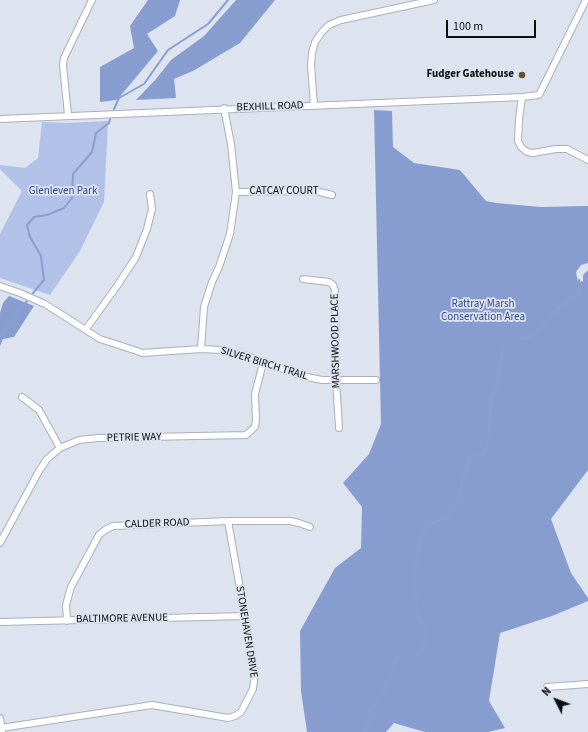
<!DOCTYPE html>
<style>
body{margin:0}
#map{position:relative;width:588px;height:732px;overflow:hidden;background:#dde3ef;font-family:"Source Sans 3",sans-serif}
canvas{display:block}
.north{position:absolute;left:536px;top:680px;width:40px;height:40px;-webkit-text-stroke:3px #dde3ef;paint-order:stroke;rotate:312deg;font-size:11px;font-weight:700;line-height:16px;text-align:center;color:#0c0e12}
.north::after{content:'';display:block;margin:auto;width:14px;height:18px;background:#0c0e12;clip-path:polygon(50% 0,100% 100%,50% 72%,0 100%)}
.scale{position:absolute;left:446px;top:20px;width:90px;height:18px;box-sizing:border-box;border:2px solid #0c0e12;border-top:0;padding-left:5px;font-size:12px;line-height:14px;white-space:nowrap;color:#0c0e12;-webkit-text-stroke:3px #dde3ef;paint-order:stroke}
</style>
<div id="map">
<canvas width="588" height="732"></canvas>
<div class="north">N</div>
<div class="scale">100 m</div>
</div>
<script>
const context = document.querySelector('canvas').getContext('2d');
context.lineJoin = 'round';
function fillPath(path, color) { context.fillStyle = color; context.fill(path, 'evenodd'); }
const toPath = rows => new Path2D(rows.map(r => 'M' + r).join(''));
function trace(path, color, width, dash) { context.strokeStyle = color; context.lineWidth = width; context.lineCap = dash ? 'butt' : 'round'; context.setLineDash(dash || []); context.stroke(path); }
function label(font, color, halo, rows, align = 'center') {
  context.font = font + ' "Source Sans 3",sans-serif'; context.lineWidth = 3.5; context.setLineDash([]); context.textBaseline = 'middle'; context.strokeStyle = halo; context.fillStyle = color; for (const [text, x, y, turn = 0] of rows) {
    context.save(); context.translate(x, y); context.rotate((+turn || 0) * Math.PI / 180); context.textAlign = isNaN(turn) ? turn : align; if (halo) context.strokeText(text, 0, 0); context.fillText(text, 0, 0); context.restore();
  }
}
fillPath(toPath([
 [108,121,104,202,80,251,50,295,0,278,0,234,22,191,0,169,0,165,25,168,38,158,42,122,66,123]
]), '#b1c1e8');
fillPath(toPath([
 [148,0,180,0,175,16,147,34,158,51,117,100,100,102,100,67,134,48,130,26],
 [236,0,275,0,240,43,193,71,174,79,176,98,136,100,156,79,171,60,204,36],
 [374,110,392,111,393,147,414,163,460,170,486,201,496,203,541,207,588,206,588,263,581,265,576,272,578,282,583,281,583,275,588,270,588,470,551,519,571,573,588,598,588,601,552,616,500,633,489,701,505,728,488,732,425,732,394,723,386,732,307,732,301,691,300,631,335,568,361,548,362,507,343,483,369,454,381,424],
 [9,296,34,306,14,337,3,339,0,346,0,313,3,303]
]), '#889dcf');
trace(toPath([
 [114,109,119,98,144,84,168,50,208,24,228,0],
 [33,293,44,280,41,256,30,237,27,225,34,217,47,215,64,208,72,198,73,174,92,152,96,133,109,123,110,119],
 [0,337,5,332,10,322,27,301],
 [365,732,373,707,386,687,397,657,414,656,423,650,426,629,418,619,415,582,416,561,422,534,428,525,448,517,459,499,462,482,470,457,484,455,489,435,491,399,496,389,504,344,533,336,559,307,579,293,579,280]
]), '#8a9ed1', 2);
const street = toPath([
 [522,97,519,119,518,141,521,147,527,152,533,153,556,149,567,149,588,160],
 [314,106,311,65,312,53,315,42,322,32,329,25,341,20,434,0],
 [68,115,63,65,64,58,92,0],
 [0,119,522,97,539,95,586,0],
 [236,192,316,191,332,195],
 [303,279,329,282,333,285,335,290,336,380,339,428],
 [0,286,20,293,45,304,100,339,137,351,142,353,201,349,221,350,247,356,302,376,322,380,376,380],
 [86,329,117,286,136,257,147,229,152,209,150,194],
 [201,349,204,307,212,282,219,267,230,234,236,192,231,144,224,108],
 [22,397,39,410,60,448],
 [0,543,39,471,47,459,60,448,79,440,98,438,246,435,255,427,256,420,255,394,263,363],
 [67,621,66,605,71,587,99,535,105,530,113,526,228,521,290,521,299,523,310,527],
 [0,622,244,616],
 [547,687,588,684],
 [0,718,2,732],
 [1,728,152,705,228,718,235,716,241,712,253,689,255,673,228,521]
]);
trace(street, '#aaafbb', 8);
trace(street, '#fff', 6);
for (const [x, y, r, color] of [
 [522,75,4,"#6c5023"]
]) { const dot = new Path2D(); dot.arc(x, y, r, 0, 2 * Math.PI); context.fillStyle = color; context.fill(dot); trace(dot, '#dde3ef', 1.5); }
label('bold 11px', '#0c0e12', '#dde3ef', [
 ["Fudger Gatehouse",514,75]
], 'right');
label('11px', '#0c0e12', '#dde3ef', [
 ["BEXHILL ROAD",270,107,-2],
 ["CATCAY COURT",284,192],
 ["MARSHWOOD PLACE",336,341,-91],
 ["SILVER BIRCH TRAIL",264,364,17],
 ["PETRIE WAY",134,438,-1],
 ["CALDER ROAD",157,524,-2],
 ["BALTIMORE AVENUE",122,619,-1],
 ["STONEHAVEN DRIVE",246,632,81]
]);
label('11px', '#324987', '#dde3ef', [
 ["Glenleven Park",63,192],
 ["Rattray Marsh",483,305],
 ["Conservation Area",483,318]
]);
</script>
